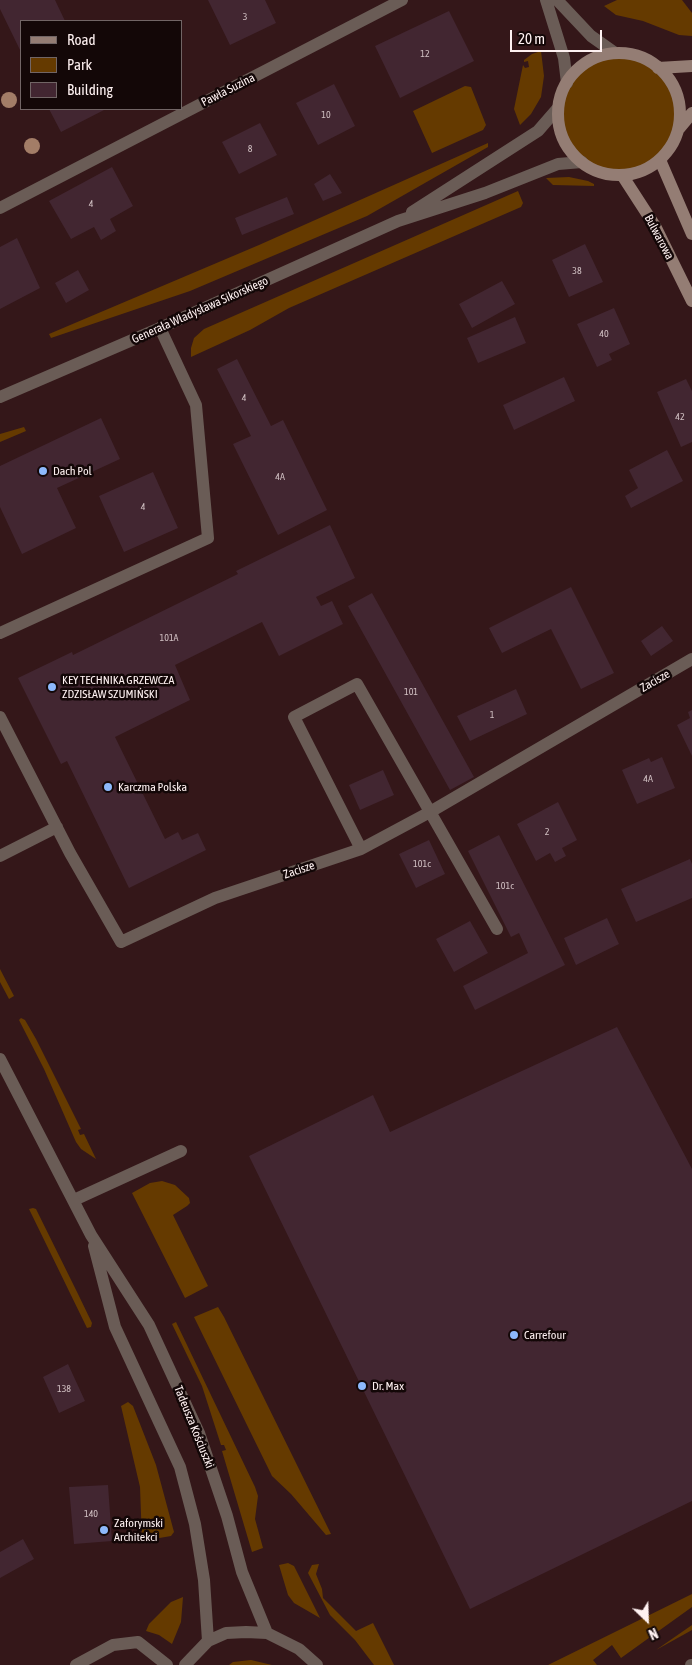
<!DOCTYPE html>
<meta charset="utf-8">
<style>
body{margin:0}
#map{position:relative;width:692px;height:1665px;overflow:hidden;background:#341719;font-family:"Asap Condensed",sans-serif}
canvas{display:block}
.legend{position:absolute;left:20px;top:20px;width:162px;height:90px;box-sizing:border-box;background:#130707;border:1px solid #716565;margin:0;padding:6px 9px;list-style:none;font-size:15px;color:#fef1f1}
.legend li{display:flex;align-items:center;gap:10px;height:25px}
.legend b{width:25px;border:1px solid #716565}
.north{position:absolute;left:622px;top:1595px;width:50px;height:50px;-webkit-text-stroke:4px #130707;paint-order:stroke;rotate:156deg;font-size:14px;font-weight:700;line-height:20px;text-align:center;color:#fef1f1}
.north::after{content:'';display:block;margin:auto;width:18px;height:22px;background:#fef1f1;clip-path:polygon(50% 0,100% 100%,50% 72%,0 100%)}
.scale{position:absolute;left:510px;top:30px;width:92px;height:22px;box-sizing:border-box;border:2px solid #fef1f1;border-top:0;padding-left:6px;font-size:15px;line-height:18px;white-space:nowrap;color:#fef1f1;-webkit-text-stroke:4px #130707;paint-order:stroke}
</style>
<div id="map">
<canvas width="692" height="1665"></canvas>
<ul class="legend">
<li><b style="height:6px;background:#947d74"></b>Road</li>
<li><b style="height:14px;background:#653a00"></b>Park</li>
<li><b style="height:14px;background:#422631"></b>Building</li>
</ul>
<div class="north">N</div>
<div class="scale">20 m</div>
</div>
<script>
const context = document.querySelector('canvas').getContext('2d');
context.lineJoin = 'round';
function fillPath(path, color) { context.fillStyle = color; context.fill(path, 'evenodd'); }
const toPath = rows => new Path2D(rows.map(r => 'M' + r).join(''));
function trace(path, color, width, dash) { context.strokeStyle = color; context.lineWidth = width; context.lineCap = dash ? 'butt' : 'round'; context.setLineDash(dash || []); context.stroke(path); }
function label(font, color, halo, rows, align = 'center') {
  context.font = font + ' "Asap Condensed",sans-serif'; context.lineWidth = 5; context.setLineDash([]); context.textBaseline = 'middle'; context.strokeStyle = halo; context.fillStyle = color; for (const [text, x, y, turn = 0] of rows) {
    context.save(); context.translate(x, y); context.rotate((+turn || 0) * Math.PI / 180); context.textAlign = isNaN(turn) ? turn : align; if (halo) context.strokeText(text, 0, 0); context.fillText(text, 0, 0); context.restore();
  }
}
fillPath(toPath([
 [617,0,682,0,692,13,692,36,679,35,643,21,616,15,604,6],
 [541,51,544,76,541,97,531,114,520,125,514,109,523,65,525,68,529,67,528,61,524,62,524,60,532,54],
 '558 114a61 61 0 1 1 122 0a61 61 0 1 1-122 0Z',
 [465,86,471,87,486,125,483,130,432,153,413,111],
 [488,143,488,147,367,216,190,291,51,338,49,334,259,245],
 [569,177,588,181,594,184,594,186,553,185,546,178],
 [518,191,523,203,521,207,289,308,250,330,191,357,191,348,194,338,204,329],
 [24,427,26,431,0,442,0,434],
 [0,969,14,996,9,999,0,982],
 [21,1018,25,1020,36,1039,81,1129,78,1130,80,1135,84,1134,96,1159,81,1149,76,1142,44,1069,19,1020],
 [162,1181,175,1185,189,1198,190,1203,187,1206,173,1215,208,1286,185,1298,132,1193,150,1183],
 [33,1208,36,1209,78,1294,92,1323,91,1327,87,1328,29,1209],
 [218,1307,224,1317,331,1534,326,1535,291,1494,272,1476,194,1317],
 [176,1322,255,1487,258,1496,255,1519,263,1548,252,1552,222,1451,226,1450,224,1445,221,1445,202,1386,172,1324],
 [128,1402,133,1406,156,1465,174,1532,171,1536,142,1541,140,1487,121,1406],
 [288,1563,294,1566,320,1618,294,1603,288,1595,279,1565],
 [319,1564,316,1574,322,1589,323,1598,356,1631,373,1623,394,1665,374,1665,355,1640,330,1615,308,1573,312,1565],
 [692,1594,692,1607,621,1658,612,1645,593,1660,597,1665,548,1665],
 [183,1597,181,1622,172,1644,159,1635,146,1631,149,1624,171,1602],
 [692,1625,692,1630,656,1650],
 [251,1660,272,1665,229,1665,233,1662]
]), '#653a00');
fillPath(toPath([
 [0,0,55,0,65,21,21,21,21,52,0,9],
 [208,0,265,0,276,23,230,45],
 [449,11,474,61,400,98,375,46],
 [334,84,355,126,318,145,296,103],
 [49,109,106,109,61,132],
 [260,123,277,155,239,174,222,142],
 [112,167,133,206,110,219,116,231,101,240,94,227,71,239,49,201],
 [330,174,342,193,323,201,314,184],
 [287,197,294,214,242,235,235,218],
 [17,238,40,288,0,309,0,247],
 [585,244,603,282,569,297,552,260],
 [78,270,89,290,66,303,55,283],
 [502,281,515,304,472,328,459,304],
 [614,308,630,344,609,354,612,360,597,367,577,324],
 [515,317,526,343,478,363,467,338],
 [237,359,271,426,283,420,327,510,278,535,233,444,251,436,217,369],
 [564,377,575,401,514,430,503,405],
 [686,379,692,391,692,442,681,447,657,392],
 [101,418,120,459,57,488,76,528,22,554,0,507,0,466],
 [667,450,683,481,631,508,625,496,638,488,629,470],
 [153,472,178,528,124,552,99,496],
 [330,525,355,578,316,597,321,606,332,601,343,624,279,656,262,622,175,665,190,700,115,737,165,839,178,832,182,840,198,833,206,850,129,888,67,761,61,764,18,678,72,652,73,655,238,574,236,571],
 [571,587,614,673,581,689,551,629,502,653,489,628],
 [372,593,474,777,450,790,348,606],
 [662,626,673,641,651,656,641,641],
 [516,689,527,714,470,741,457,716],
 [692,710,692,756,677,725,690,718,688,712],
 [662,757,675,788,637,804,622,770,649,758,651,762],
 [383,770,394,795,360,810,349,785],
 [558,802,577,840,562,848,566,856,555,862,550,853,536,861,517,824],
 [499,835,565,965,475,1010,463,986,528,953,519,933,511,937,468,851],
 [429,840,445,874,416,888,399,854],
 [690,859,692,864,692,898,636,922,621,889],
 [607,918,619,944,576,965,564,938],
 [470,921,488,953,454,972,436,939],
 [617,1027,692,1169,692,1501,470,1609,249,1156,373,1095,390,1132],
 [68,1364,85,1401,59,1413,43,1377],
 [108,1485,112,1541,74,1544,69,1487],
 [23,1539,34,1559,0,1578,0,1552]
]), '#422631');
trace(toPath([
 [0,633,208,538,196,405,160,328],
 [0,717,70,853,121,942,215,898,361,849,430,812,692,659],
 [361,849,294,717,357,684,497,929],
 [0,856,57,827],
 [74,1200,181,1151]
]), '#6a5c56', 12);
trace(toPath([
 [0,208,402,0]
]), '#6a5c56', 12);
trace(toPath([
 [546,0,564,58,567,83],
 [557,0,591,36,615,53],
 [412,212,538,131,558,108],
 [0,397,160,328,398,221,485,193,558,164,582,162],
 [0,1059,91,1235,149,1325,199,1433,227,1516,242,1572,267,1633],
 [94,1246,115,1327,180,1467,195,1524,204,1580,208,1641],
 [76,1665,113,1645,138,1642,167,1665],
 [185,1665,208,1641,226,1633,246,1632,267,1633,299,1649,317,1665],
 [691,1665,692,1665]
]), '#6a5c56', 12);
trace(toPath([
 '558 114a61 61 0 1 1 122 0a61 61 0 1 1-122 0Z',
 [658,68,692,66],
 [678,130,692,113],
 [660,160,692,234],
 [622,175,655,226,692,301]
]), '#947d74', 12);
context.fillStyle = '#a37d67';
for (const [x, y] of [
 [9,100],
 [32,146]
]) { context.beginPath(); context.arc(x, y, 8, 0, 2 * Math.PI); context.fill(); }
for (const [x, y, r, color] of [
 [43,471,5,"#8db9fc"],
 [52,687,5,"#8db9fc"],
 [108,787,5,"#8db9fc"],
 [514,1335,5,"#8db9fc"],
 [362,1386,5,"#8db9fc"],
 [104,1530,5,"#8db9fc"]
]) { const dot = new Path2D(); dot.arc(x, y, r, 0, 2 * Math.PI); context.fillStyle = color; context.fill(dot); trace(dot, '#130707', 2); }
label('10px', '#cfbec1', null, [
 ["3",245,17],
 ["12",425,54],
 ["10",326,115],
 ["8",250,149],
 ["4",91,204],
 ["38",577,271],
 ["40",604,334],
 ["4",244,398],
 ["42",680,417],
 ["4A",280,477],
 ["4",143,507],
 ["101A",169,638],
 ["101",411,692],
 ["1",492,715],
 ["4A",648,779],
 ["2",547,832],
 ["101c",422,864],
 ["101c",505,886],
 ["138",64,1389],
 ["140",91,1514]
]);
label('12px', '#fef1f1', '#130707', [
 ["Pawła Suzina",228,90,-27],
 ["Bulwarowa",659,237,62],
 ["Generała Władysława Sikorskiego",200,310,-24],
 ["Zacisze",655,681,-30],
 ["Zacisze",299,870,-19],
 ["Tadeusza Kościuszki",194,1427,68]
]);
label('12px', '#fef1f1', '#130707', [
 ["Dach Pol",53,471],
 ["KEY TECHNIKA GRZEWCZA",62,680],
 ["ZDZISŁAW SZUMIŃSKI",62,694],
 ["Karczma Polska",118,787],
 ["Carrefour",524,1335],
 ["Dr. Max",372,1386],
 ["Zaforymski",114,1523],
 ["Architekci",114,1537]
], 'left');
</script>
